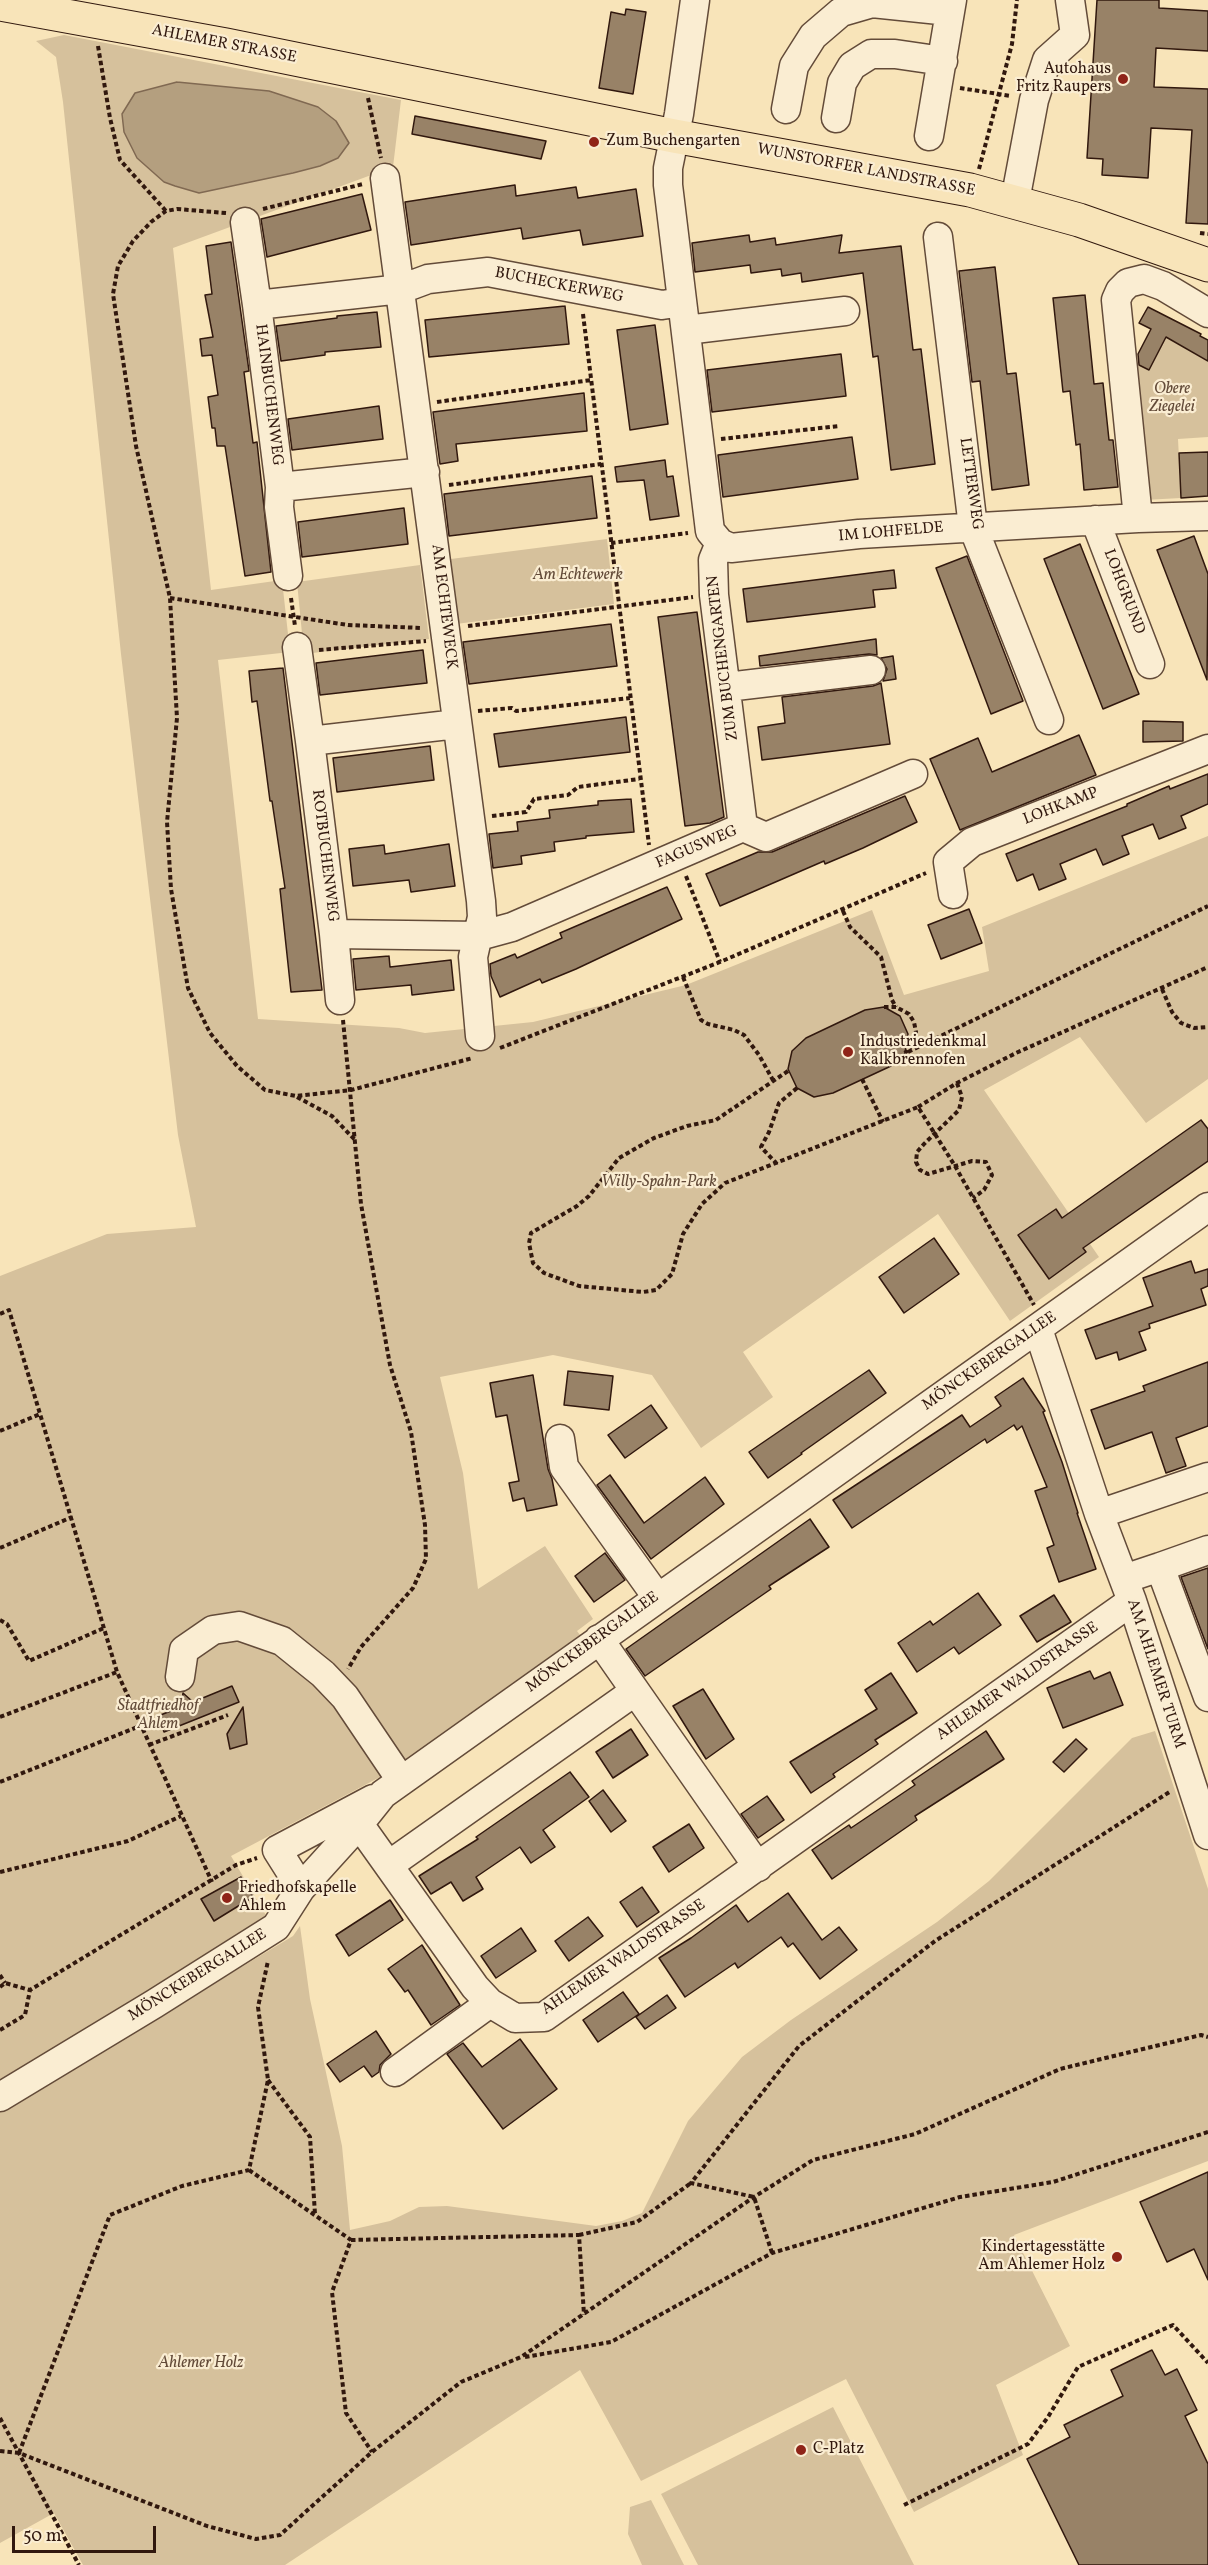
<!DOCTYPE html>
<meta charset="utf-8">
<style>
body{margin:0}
#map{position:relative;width:1208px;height:2565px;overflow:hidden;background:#f8e4b9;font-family:Vollkorn,serif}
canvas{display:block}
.scale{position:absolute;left:12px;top:2526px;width:144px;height:27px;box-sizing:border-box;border:3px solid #31180e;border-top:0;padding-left:8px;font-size:18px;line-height:21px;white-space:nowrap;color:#31180e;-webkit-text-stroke:4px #faedd2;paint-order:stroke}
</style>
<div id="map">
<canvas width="1208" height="2565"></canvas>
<div class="scale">50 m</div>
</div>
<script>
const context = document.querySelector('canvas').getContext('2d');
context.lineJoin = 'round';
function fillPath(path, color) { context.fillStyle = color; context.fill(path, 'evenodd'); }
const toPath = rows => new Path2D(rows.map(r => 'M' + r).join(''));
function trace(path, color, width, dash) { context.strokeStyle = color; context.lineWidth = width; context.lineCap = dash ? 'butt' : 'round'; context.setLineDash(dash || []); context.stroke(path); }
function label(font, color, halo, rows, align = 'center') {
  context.font = font + ' Vollkorn,serif'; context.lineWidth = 4.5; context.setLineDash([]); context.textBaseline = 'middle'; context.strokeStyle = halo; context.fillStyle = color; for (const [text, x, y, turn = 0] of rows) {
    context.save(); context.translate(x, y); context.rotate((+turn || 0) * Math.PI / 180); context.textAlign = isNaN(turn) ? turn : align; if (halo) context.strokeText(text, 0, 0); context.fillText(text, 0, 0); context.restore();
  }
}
fillPath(toPath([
 [64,35,401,100,393,167,173,248,211,590,282,580,290,652,218,660,258,1019,399,1028,425,1033,533,1022,686,985,872,910,904,995,989,971,982,927,1208,836,1208,1079,1146,1123,1080,1037,984,1090,1099,1257,1010,1321,938,1214,743,1352,773,1397,701,1448,652,1375,553,1355,440,1377,463,1473,478,1589,545,1546,593,1619,577,1631,580,1635,380,1777,231,1856,267,1917,247,1933,0,2081,0,1276,107,1234,196,1227,178,1135,121,654,63,102,56,57,36,41],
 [1166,337,1208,361,1208,437,1178,439,1181,498,1144,500,1134,362,1149,370],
 [607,539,614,604,448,625,443,560],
 [420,565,429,639,304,654,297,582],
 [1155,1731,1208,1889,1208,2161,1014,2235,1070,2346,996,2385,1023,2455,914,2512,846,2379,641,2481,580,2370,285,2565,83,2565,54,2513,0,2543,0,2112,293,1936,300,1926,310,1999,342,2146,350,2230,390,2221,419,2207,447,2206,596,2226,622,2221,642,2213,688,2121,742,2057,791,2020,937,1922,989,1881,1132,1738],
 [833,2407,914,2565,698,2565,661,2494],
 [651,2500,684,2565,642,2565,628,2534,630,2507]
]), '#d6c19c');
const water = toPath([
 [177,82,269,91,318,107,336,121,349,143,338,158,320,166,293,173,199,193,175,186,164,182,137,158,124,132,122,114,135,93,177,82]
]);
fillPath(water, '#b49f7f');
trace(water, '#806952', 1.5);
const building = toPath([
 [1097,0,1159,0,1159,8,1208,11,1208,51,1156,48,1154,87,1208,89,1208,224,1186,223,1192,130,1151,128,1148,178,1102,175,1103,159,1087,158,1097,0],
 [626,9,646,12,633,94,599,88,611,12,625,15,626,9],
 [415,116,546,141,541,159,412,134,415,116],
 [515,185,516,196,576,187,578,198,636,189,643,236,583,245,580,230,523,239,521,228,411,245,405,202,515,185],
 [362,194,371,230,267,257,261,219,362,194],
 [749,235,750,242,775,238,776,245,842,235,839,253,901,246,913,350,921,349,935,464,891,470,878,356,873,357,863,273,802,282,801,273,782,276,781,269,751,273,750,265,695,272,692,243,749,235],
 [231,242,249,371,244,372,253,443,257,442,271,572,245,576,225,446,217,446,215,428,212,428,208,397,218,395,212,355,202,356,200,339,213,337,205,295,212,294,206,246,231,242],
 [995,267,1007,374,1016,373,1029,485,992,490,980,381,972,382,959,271,995,267],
 [1085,295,1094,384,1103,383,1109,440,1113,440,1118,487,1084,490,1080,444,1076,445,1070,391,1063,392,1053,298,1085,295],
 [565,306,569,344,429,357,425,320,565,306],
 [1148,307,1201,334,1200,336,1208,340,1208,361,1166,337,1149,370,1139,365,1138,354,1151,329,1139,323,1148,307],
 [377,312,381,347,325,352,325,355,281,361,276,326,337,318,337,316,377,312],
 [655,325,668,424,630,430,617,330,655,325],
 [841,354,846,396,712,412,707,370,841,354],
 [584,393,587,431,456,444,458,461,440,464,433,412,584,393],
 [379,406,383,439,292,450,288,419,379,406],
 [852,437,858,479,723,497,718,455,852,437],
 [1208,452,1208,496,1181,498,1179,453,1208,452],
 [665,460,667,477,673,476,679,516,650,520,644,480,617,482,615,467,665,460],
 [592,476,597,518,449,536,444,494,592,476],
 [404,508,408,544,302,557,298,522,404,508],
 [1194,536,1208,574,1207,680,1157,550,1194,536],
 [1080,544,1139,694,1103,709,1044,559,1080,544],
 [967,556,1023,701,991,714,936,568,967,556],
 [894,570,896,588,873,590,875,607,747,622,743,589,894,570],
 [697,612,724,817,710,823,685,826,658,617,697,612],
 [611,624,617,666,469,684,463,642,611,624],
 [876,639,877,655,869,654,760,666,759,656,876,639],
 [423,650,427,683,320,695,316,663,423,650],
 [893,656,896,679,883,681,887,669,881,658,893,656],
 [283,668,322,990,291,992,280,889,285,888,272,801,270,801,257,701,252,702,249,671,283,668],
 [881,683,890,744,762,760,758,727,785,723,782,697,873,686,881,683],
 [626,717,630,752,499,767,494,734,626,717],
 [1143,721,1183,722,1183,741,1143,742,1143,721],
 [1079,735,1096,775,960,830,930,759,978,738,992,772,1079,735],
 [430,746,434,780,337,792,333,758,430,746],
 [1208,774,1208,804,1181,816,1186,828,1159,839,1153,824,1122,836,1129,854,1103,865,1096,849,1060,864,1066,879,1039,890,1033,874,1017,881,1006,854,1127,806,1127,804,1169,786,1170,789,1208,774],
 [905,796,917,822,863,848,825,864,824,861,720,906,706,874,758,852,772,852,905,796],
 [631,799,634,832,586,836,586,838,554,842,555,851,521,856,522,864,493,868,489,834,518,831,517,822,550,818,549,810,598,805,598,801,631,799],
 [449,844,455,886,411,892,409,880,353,886,349,849,384,845,385,854,449,844],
 [667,887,682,919,576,969,542,983,540,979,500,997,491,976,490,964,515,954,517,958,562,938,560,933,667,887],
 [969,909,982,943,941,959,928,925,969,909],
 [389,956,390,967,451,960,454,990,412,995,411,985,356,990,353,959,389,956],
 [884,1007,900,1016,908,1034,905,1053,891,1066,833,1093,814,1097,797,1088,788,1069,792,1051,806,1038,865,1010,884,1007],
 [1201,1120,1208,1129,1208,1161,1083,1248,1086,1252,1049,1279,1018,1235,1056,1209,1062,1218,1201,1120],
 [934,1238,959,1274,904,1313,879,1277,934,1238],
 [1191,1261,1195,1273,1208,1269,1208,1286,1201,1289,1206,1305,1149,1324,1150,1328,1139,1332,1146,1350,1119,1360,1117,1352,1096,1359,1085,1330,1153,1306,1143,1278,1191,1261],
 [1208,1362,1208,1426,1176,1438,1186,1466,1166,1473,1152,1432,1105,1449,1091,1410,1145,1391,1143,1386,1208,1362],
 [869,1370,886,1393,801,1453,802,1454,768,1478,749,1452,869,1370],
 [568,1371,613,1376,609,1410,564,1405,568,1371],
 [533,1375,548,1469,552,1479,557,1505,527,1511,524,1498,513,1501,509,1483,519,1481,507,1415,496,1417,490,1383,533,1375],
 [1023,1378,1045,1411,1043,1412,1062,1462,1078,1513,1077,1513,1096,1569,1059,1582,1047,1548,1054,1545,1035,1491,1047,1487,1022,1426,1017,1430,1014,1425,987,1443,985,1439,852,1528,833,1500,962,1415,970,1427,1001,1406,995,1397,1023,1378],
 [651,1405,667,1428,625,1458,608,1435,651,1405],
 [610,1475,644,1523,705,1477,724,1504,651,1559,597,1485,610,1475],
 [810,1519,829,1547,769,1586,771,1589,645,1676,626,1649,810,1519],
 [605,1553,625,1580,594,1602,575,1576,605,1553],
 [1208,1568,1208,1649,1181,1577,1208,1568],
 [978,1593,1001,1625,959,1654,954,1647,917,1672,898,1643,930,1621,933,1625,978,1593],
 [1054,1595,1071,1622,1037,1642,1020,1616,1054,1595],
 [1090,1671,1094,1679,1110,1672,1123,1705,1063,1728,1047,1688,1090,1671],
 [891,1673,917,1713,875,1740,878,1744,833,1774,835,1777,811,1793,790,1762,877,1709,865,1690,891,1673],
 [232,1686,239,1702,164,1732,158,1716,181,1707,183,1693,193,1702,232,1686],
 [703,1689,734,1739,706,1759,673,1706,703,1689],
 [243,1707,247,1744,230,1749,227,1734,243,1707],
 [631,1729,648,1755,613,1778,596,1752,631,1729],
 [986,1731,1004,1759,915,1816,917,1820,832,1879,812,1850,849,1825,851,1828,915,1785,912,1781,986,1731],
 [1076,1739,1087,1749,1064,1772,1053,1762,1076,1739],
 [570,1772,589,1797,543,1830,555,1847,531,1863,520,1847,476,1877,483,1889,463,1901,451,1882,431,1894,419,1876,478,1839,476,1837,570,1772],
 [603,1790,626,1821,611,1832,589,1801,603,1790],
 [767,1796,784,1820,758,1838,741,1814,767,1796],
 [689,1824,704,1848,669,1872,653,1847,689,1824],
 [241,1877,253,1897,214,1921,201,1899,241,1877],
 [642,1887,659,1912,637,1927,620,1902,642,1887],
 [788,1893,822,1940,839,1927,857,1950,820,1979,793,1943,788,1947,781,1937,738,1968,735,1963,685,1997,659,1958,691,1938,736,1905,748,1922,788,1893],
 [390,1900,403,1920,349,1956,336,1935,390,1900],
 [588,1917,603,1936,569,1961,555,1941,588,1917],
 [521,1928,536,1951,496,1978,481,1956,521,1928],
 [422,1945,460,2005,431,2025,408,1990,405,1992,388,1969,422,1945],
 [623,1992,639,2014,598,2042,583,2020,623,1992],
 [667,1995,676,2008,645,2029,636,2017,667,1995],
 [376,2031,391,2054,380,2065,379,2072,372,2077,364,2066,340,2082,327,2064,376,2031],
 [520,2039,557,2089,503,2129,447,2054,463,2043,482,2067,520,2039],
 [1208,2172,1208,2280,1194,2249,1167,2262,1140,2202,1208,2172],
 [1152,2350,1165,2375,1177,2369,1197,2410,1185,2416,1208,2464,1208,2565,1079,2565,1027,2459,1070,2437,1064,2425,1123,2396,1111,2370,1152,2350]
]);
fillPath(building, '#988267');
trace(building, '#31180e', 1.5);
const minor = toPath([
 [695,0,679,114,668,168,668,185,710,531,720,543,731,548,859,534,1138,518,1208,516],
 [786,109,794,66,813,36,841,12,872,3,949,11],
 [836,118,842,83,852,66,871,54,895,54,943,61],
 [929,136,952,0],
 [385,178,481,901,482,917,473,957,480,1036],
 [1015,201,1034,100,1047,60,1075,35,1070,0],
 [245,222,257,305],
 [938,237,973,527,1049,720],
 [686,330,845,311],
 [425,472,280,487,257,305,401,289,428,279,488,272,662,305,682,302],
 [280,487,279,507,288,576],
 [1138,518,1116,300,1120,291,1128,283,1144,279,1163,286,1208,313],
 [1095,520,1150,664],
 [720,543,713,560,714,595,743,827],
 [297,647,310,741],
 [727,687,871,670],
 [457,724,310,741,334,934,479,936,512,927,743,827,766,837,913,774],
 [953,894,948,862,972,842,1208,749],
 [334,934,340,1000],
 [1038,1329,1099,1514,1132,1601,1208,1835],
 [560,1439,564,1467,657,1597],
 [1099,1514,1208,1477],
 [1160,1567,1208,1550],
 [1124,1579,1160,1567,1208,1697],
 [599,1639,758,1867],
 [180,1677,184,1650,213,1630,239,1626,282,1641,323,1674,345,1697,401,1780],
 [359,1824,475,1987,490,2003,515,2018,544,2017,1132,1601],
 [389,1865,634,1692],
 [301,1888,277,1850,373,1799],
 [395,2072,490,2003],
 [0,2097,154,2004,276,1927,301,1888,359,1824,383,1794,1208,1207]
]);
const major = toPath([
 [0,4,226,45,674,136,970,190,1079,220,1208,265]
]);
trace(minor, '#634b39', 31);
trace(major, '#31180e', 35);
trace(toPath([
 [98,46,110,118,120,160,166,211],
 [960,88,1011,96],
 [368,98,381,158],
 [979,169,1012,44,1017,0],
 [263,209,363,184],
 [226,213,177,209,166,211,151,222,133,241,118,266,113,294,136,446,170,598,177,718,167,822,171,889,188,988,210,1033,237,1066,265,1090,296,1096,351,1090,473,1058],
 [1200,233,1208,234],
 [583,314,649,845],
 [437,402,591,380],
 [721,439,839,426],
 [449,485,601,464],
 [611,543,688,533],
 [170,598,348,625,422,628],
 [291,598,295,626],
 [468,626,693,597],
 [319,650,426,641],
 [478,711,512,708,516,711,630,698],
 [492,816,526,812,534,799,568,795,578,787,639,779],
 [686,876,720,962],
 [843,911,850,927,881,957,892,1000,896,1007],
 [683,977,701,1020,708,1024,734,1030,744,1035,759,1055,774,1082],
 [1162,989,1172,1012,1181,1023,1194,1028,1208,1027],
 [884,1007,896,1007,909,1014,914,1022,916,1032,914,1043,905,1053],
 [343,1020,361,1204,390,1365,411,1432,425,1525,426,1559,413,1588,361,1647,348,1669],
 [500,1048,720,962,926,873],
 [908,1052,1208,906],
 [788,1071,716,1120,687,1126,654,1138,619,1158,589,1196,577,1206,531,1233,529,1243,533,1263,544,1273,579,1286,643,1292,656,1290,672,1274,683,1234,702,1204,725,1183,918,1107,955,1166,1034,1305],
 [862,1079,883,1122],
 [957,1083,962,1097,959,1110,924,1144,917,1152,916,1162,920,1170,928,1174,972,1161,986,1162,992,1175,984,1190,973,1198],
 [297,1097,332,1116,355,1140],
 [918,1107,957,1083,1016,1053,1208,967],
 [777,1164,761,1147,769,1132,779,1103,797,1088],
 [0,1314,9,1310,117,1672,212,1882],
 [0,1431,40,1414],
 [0,1548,72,1517],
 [0,1620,7,1624,29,1661,104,1628],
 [0,1717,117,1672],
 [149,1745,228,1715],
 [0,1782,140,1726],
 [0,1872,128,1841,181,1816],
 [0,1975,5,1983],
 [0,1987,5,1983,30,1990],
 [0,2030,25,2015,30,1990,236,1865,257,1858],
 [268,2080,310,2137,315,2214],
 [249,2170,351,2240,332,2292,346,2413,372,2452],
 [579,2235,637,2222,691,2183],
 [351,2240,579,2235,584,2315],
 [772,2253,754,2197,691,2183,799,2046,935,1941,1171,1791],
 [525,2357,611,2342,772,2253,960,2197,1053,2182,1208,2132],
 [0,2418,79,2565],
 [0,2451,19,2453,207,2526,256,2539,280,2535,372,2452,461,2382,521,2357,754,2197,813,2160,915,2134,1060,2069,1201,2035,1208,2037],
 [19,2453,110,2215,182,2186,249,2170,268,2080,258,2007,268,1961],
 [904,2505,1028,2444,1048,2417,1078,2367,1173,2325,1208,2363]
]), '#31180e', 4, [4.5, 3]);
trace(minor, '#faedd2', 28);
trace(major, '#f8e4b9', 33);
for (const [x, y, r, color] of [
 [1123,79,6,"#8f2418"],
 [594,142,6,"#8f2418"],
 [848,1052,6,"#8f2418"],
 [227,1898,6,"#8f2418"],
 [1117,2257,6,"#8f2418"],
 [801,2450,6,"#8f2418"]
]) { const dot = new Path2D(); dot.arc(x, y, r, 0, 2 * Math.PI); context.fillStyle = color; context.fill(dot); trace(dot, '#faedd2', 2); }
label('16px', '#31180e', '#faedd2', [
 ["AHLEMER STRASSE",224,45,11],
 ["WUNSTORFER LANDSTRASSE",866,171,11],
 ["BUCHECKERWEG",559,286,11],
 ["HAINBUCHENWEG",268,395,83],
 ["LETTERWEG",970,484,82],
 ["IM LOHFELDE",891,533,-5],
 ["LOHGRUND",1123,592,69],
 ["AM ECHTEWECK",443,607,83],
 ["ZUM BUCHENGARTEN",724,658,-97],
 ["LOHKAMP",1061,807,-21],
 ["FAGUSWEG",697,848,-23],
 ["ROTBUCHENWEG",324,856,83],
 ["MÖNCKEBERGALLEE",990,1362,-35],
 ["MÖNCKEBERGALLEE",593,1643,-36],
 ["AM AHLEMER TURM",1155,1674,72],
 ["AHLEMER WALDSTRASSE",1018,1682,-35],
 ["AHLEMER WALDSTRASSE",624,1958,-34],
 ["MÖNCKEBERGALLEE",198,1976,-32]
]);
label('16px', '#31180e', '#faedd2', [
 ["Autohaus",1111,70,"right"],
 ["Fritz Raupers",1111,88,"right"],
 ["Zum Buchengarten",606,142],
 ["Industriedenkmal",860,1043],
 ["Kalkbrennofen",860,1061],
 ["Friedhofskapelle",239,1889],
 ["Ahlem",239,1907],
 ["Kindertagesstätte",1105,2248,"right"],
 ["Am Ahlemer Holz",1105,2266,"right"],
 ["C-Platz",813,2450]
], 'left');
label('italic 16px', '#634b39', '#faedd2', [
 ["Obere",1172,390],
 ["Ziegelei",1172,408],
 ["Am Echtewerk",578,576],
 ["Willy-Spahn-Park",659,1183],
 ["Stadtfriedhof",158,1707],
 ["Ahlem",158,1725],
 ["Ahlemer Holz",201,2364]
]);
</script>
